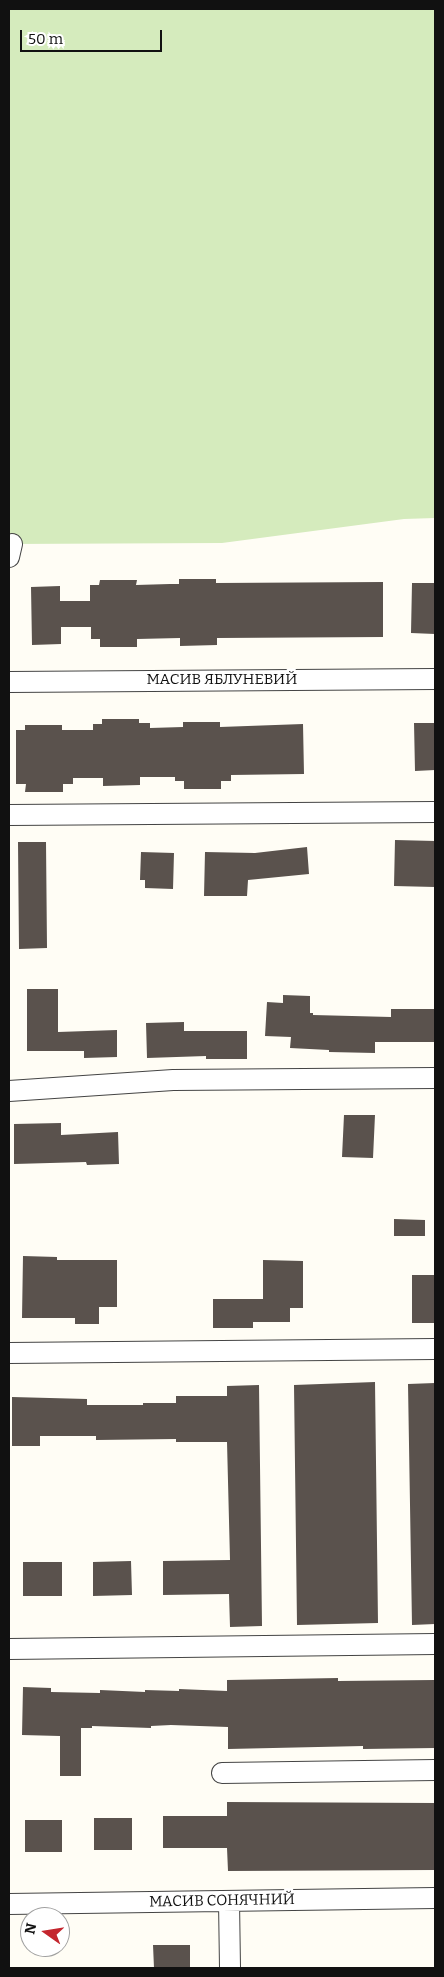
<!DOCTYPE html>
<meta charset="utf-8">
<style>
body{margin:0}
#map{position:relative;width:444px;height:1977px;overflow:hidden;background:#fffdf5;font-family:Bitter,serif}
canvas{display:block}
.frame{position:absolute;inset:0;border:10px solid #111;pointer-events:none}
.north{position:absolute;left:20px;top:1907px;width:50px;height:50px;box-sizing:border-box;background:#fff;border:1px solid #a0a0a0;border-radius:50%;rotate:283deg;font-size:14px;font-weight:700;line-height:20px;text-align:center;color:#111}
.north::after{content:'';display:block;margin:auto;width:18px;height:22px;background:#c4262e;clip-path:polygon(50% 0,100% 100%,50% 72%,0 100%)}
.scale{position:absolute;left:20px;top:30px;width:142px;height:22px;box-sizing:border-box;border:2px solid #111;border-top:0;padding-left:6px;font-size:15px;line-height:18px;white-space:nowrap;color:#111;-webkit-text-stroke:4px #fff;paint-order:stroke}
</style>
<div id="map">
<canvas width="444" height="1977"></canvas>
<div class="frame"></div>
<div class="north">N</div>
<div class="scale">50 m</div>
</div>
<script>
const context = document.querySelector('canvas').getContext('2d');
context.lineJoin = 'round';
function fillPath(path, color) { context.fillStyle = color; context.fill(path, 'evenodd'); }
const toPath = rows => new Path2D(rows.map(r => 'M' + r).join(''));
function trace(path, color, width, dash) { context.strokeStyle = color; context.lineWidth = width; context.lineCap = dash ? 'butt' : 'round'; context.setLineDash(dash || []); context.stroke(path); }
function label(font, color, halo, rows, align = 'center') {
  context.font = font + ' Bitter,serif'; context.lineWidth = 5; context.setLineDash([]); context.textBaseline = 'middle'; context.strokeStyle = halo; context.fillStyle = color; for (const [text, x, y, turn = 0] of rows) {
    context.save(); context.translate(x, y); context.rotate((+turn || 0) * Math.PI / 180); context.textAlign = isNaN(turn) ? turn : align; if (halo) context.strokeText(text, 0, 0); context.fillText(text, 0, 0); context.restore();
  }
}
fillPath(toPath([
 [9,9,435,9,435,518,404,519,222,543,9,544]
]), '#d5ebbd');
fillPath(toPath([
 [179,579,216,579,216,583,383,582,383,637,217,638,217,645,180,646,180,638,137,639,137,647,100,647,100,639,91,639,91,627,61,627,61,644,32,645,31,587,60,586,60,601,90,601,90,585,99,585,100,580,137,580,136,585,170,584,179,584],
 [412,583,435,583,435,634,411,633],
 [102,719,139,719,139,723,150,723,150,728,183,727,183,722,220,722,220,727,303,724,304,774,231,775,231,781,221,781,221,789,184,789,184,781,175,781,175,777,140,777,140,785,103,786,103,778,73,778,73,784,63,784,63,792,25,792,26,784,16,784,16,730,25,730,25,725,62,725,62,730,93,730,93,724,102,724],
 [414,723,435,723,435,770,415,771],
 [395,840,435,841,435,887,394,886],
 [18,842,46,842,47,948,19,949],
 [307,847,309,874,248,880,247,896,204,896,205,852,255,853],
 [141,852,174,853,173,889,145,888,145,880,140,880],
 [27,989,58,989,58,1032,117,1030,117,1057,84,1058,84,1051,27,1051],
 [283,995,310,996,310,1013,313,1013,313,1015,391,1017,391,1009,435,1009,435,1042,375,1042,375,1053,329,1052,329,1050,290,1048,291,1037,265,1036,267,1002,283,1003],
 [184,1022,184,1031,247,1031,247,1059,206,1059,206,1056,147,1058,146,1023],
 [344,1115,375,1115,373,1158,342,1157],
 [61,1123,61,1135,118,1132,119,1164,87,1165,86,1162,14,1164,14,1124],
 [394,1219,425,1220,425,1236,394,1236],
 [23,1256,57,1257,57,1260,117,1260,117,1307,99,1307,99,1324,75,1324,75,1318,22,1318],
 [263,1260,303,1261,303,1308,290,1308,290,1322,253,1322,253,1328,213,1328,213,1299,263,1299],
 [412,1275,435,1275,435,1323,412,1323],
 [375,1382,378,1623,297,1625,294,1385],
 [435,1383,435,1624,412,1625,408,1384],
 [259,1385,262,1626,230,1627,229,1594,163,1595,163,1561,230,1560,227,1442,176,1442,176,1439,96,1440,96,1436,40,1436,40,1446,12,1446,12,1397,87,1399,87,1405,143,1405,143,1403,176,1403,176,1396,227,1396,227,1386],
 [131,1561,132,1595,93,1596,93,1562],
 [23,1562,62,1562,62,1596,23,1596],
 [338,1678,338,1681,435,1680,435,1748,363,1749,363,1746,228,1749,228,1727,171,1725,151,1726,151,1728,92,1726,92,1728,81,1728,81,1776,60,1776,60,1736,22,1735,23,1687,51,1688,51,1692,100,1693,100,1690,145,1692,145,1690,179,1691,179,1689,227,1691,227,1680],
 [227,1802,435,1803,435,1870,228,1871,227,1848,163,1848,163,1816,227,1816],
 [94,1818,132,1818,132,1850,94,1850],
 [25,1820,62,1820,62,1852,25,1852],
 [153,1945,190,1945,190,1968,154,1968]
]), '#5a524d');
const minor = toPath([
 [9,557,12,544],
 [9,682,435,679],
 [9,815,435,812],
 [9,1091,173,1080,435,1078],
 [9,1353,435,1349],
 [9,1649,435,1644],
 [222,1773,435,1770],
 [229,1901,230,1968],
 [9,1904,435,1898]
]);
trace(minor, '#444', 22);
trace(minor, '#fff', 20);
label('15px', '#111', '#fff', [
 ["МАСИВ ЯБЛУНЕВИЙ",222,680],
 ["МАСИВ СОНЯЧНИЙ",222,1901,-1]
]);
</script>
